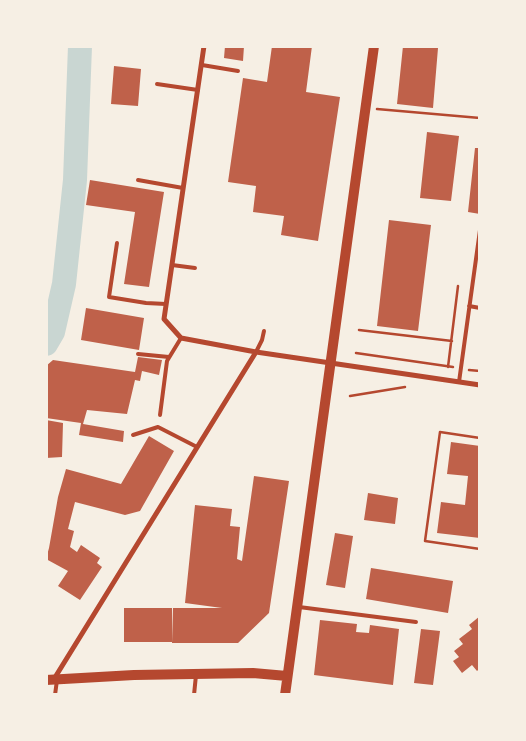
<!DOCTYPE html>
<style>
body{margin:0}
#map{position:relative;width:526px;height:741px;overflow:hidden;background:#f6efe4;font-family:Barlow,sans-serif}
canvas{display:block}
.frame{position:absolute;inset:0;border:48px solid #f6efe4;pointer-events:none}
</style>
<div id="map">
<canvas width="526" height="741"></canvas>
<div class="frame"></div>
</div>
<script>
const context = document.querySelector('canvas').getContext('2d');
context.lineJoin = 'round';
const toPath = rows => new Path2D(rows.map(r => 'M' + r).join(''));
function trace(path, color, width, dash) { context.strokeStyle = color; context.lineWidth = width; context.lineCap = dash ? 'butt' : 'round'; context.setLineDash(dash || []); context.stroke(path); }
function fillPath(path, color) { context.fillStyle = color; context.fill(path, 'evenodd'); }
trace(toPath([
 [46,344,53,332,64,284,75,180,80,46]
]), '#c9d6d2', 24);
fillPath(toPath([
 [225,46,244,46,243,61,224,58],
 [272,46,312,46,306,92,340,97,318,241,281,235,284,216,253,212,256,186,228,182,243,78,267,82],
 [403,46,426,46,438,48,433,108,397,104],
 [114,66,141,69,138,106,111,104],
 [427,132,459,136,451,201,420,198],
 [475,148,480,148,480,214,468,212],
 [90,180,164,192,149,287,124,284,135,212,86,205],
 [389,220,431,225,418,331,377,326],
 [86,308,144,318,139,350,81,340],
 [138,357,162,360,159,375,142,371,140,381,135,380,127,414,87,410,83,424,124,431,123,442,79,435,81,423,46,418,46,366,53,360,135,372],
 [46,420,63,423,62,457,46,458],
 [149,436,174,451,140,511,125,515,75,502,68,529,74,531,70,547,77,552,81,545,100,558,97,563,102,567,80,600,58,586,68,571,46,559,49,548,58,497,66,469,121,484],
 [451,442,480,446,480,538,437,533,441,502,465,505,468,476,447,474],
 [254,476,289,481,269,613,238,643,172,643,173,608,222,608,185,603,195,505,232,509,230,526,240,527,237,559,242,561],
 [368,493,398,498,395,524,364,520],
 [335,533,353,536,345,588,326,585],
 [371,568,453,581,448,613,366,599],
 [124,608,172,608,172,642,124,642],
 [480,616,480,668,477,671,472,665,462,673,453,661,459,657,454,651,463,644,459,639,472,629,469,625],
 [320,620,357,624,356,632,369,633,370,625,399,629,393,685,314,675],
 [421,629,440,631,433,685,414,683]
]), '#bf614a');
trace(toPath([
 [377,109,480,118],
 [359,330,452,341],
 [356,353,453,367],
 [448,367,458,286],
 [469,370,480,371],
 [350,396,405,387],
 [480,438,440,432,425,541,480,549]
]), '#b5482f', 2.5);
trace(toPath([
 [202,65,238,71],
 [157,84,198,90],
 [138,180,183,188],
 [117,243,109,297,146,303,166,304],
 [172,265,195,268],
 [469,306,480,308],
 [256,352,262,340,264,331],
 [138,354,169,357],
 [459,382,480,230],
 [160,415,167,361,181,338],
 [133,435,158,427,197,447],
 [299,607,416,622],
 [55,695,57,680],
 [194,695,196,675]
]), '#b5482f', 4);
trace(toPath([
 [204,46,164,319,181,338,256,352,480,385],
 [54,679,256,352]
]), '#b5482f', 5);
trace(toPath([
 [46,680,134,675,253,673,287,676],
 [285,695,374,46]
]), '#b5482f', 10);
</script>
